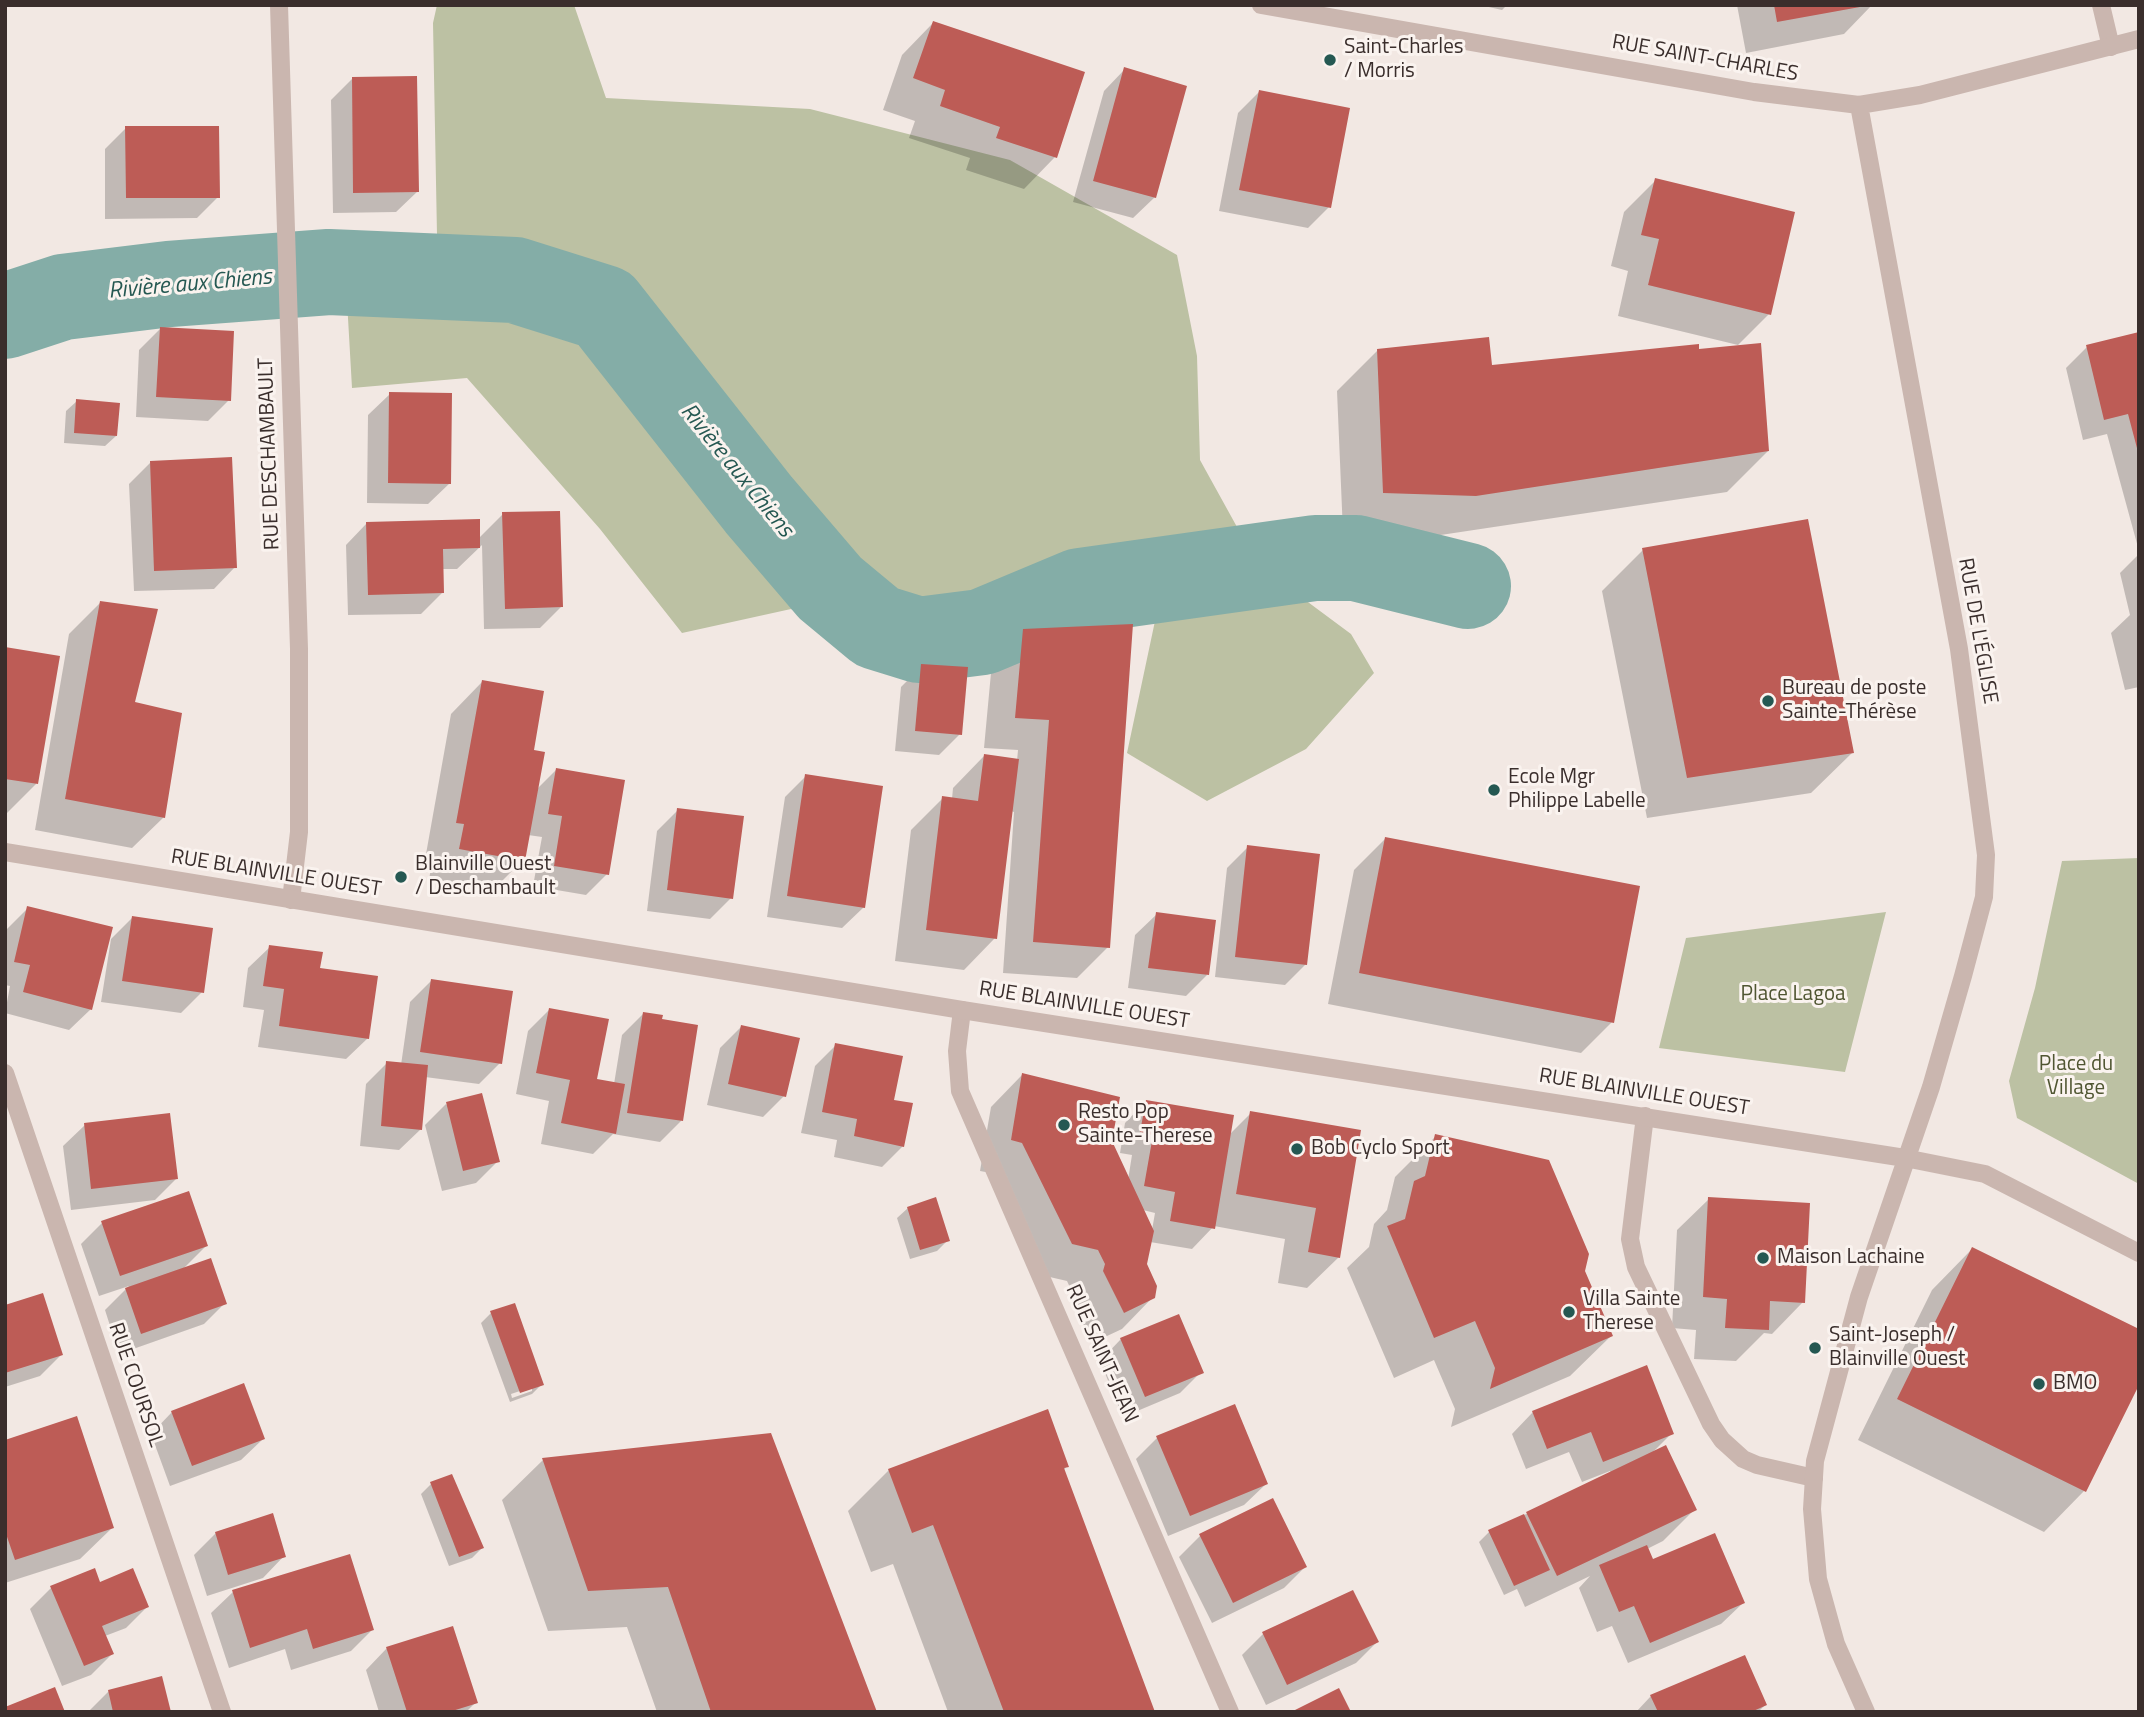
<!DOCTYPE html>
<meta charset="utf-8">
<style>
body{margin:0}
#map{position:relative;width:2144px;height:1717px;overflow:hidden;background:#f2e8e3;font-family:"Titillium Web",sans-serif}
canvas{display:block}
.frame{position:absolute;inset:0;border:7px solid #3a2e2c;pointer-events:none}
</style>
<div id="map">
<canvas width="2144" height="1717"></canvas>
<div class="frame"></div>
</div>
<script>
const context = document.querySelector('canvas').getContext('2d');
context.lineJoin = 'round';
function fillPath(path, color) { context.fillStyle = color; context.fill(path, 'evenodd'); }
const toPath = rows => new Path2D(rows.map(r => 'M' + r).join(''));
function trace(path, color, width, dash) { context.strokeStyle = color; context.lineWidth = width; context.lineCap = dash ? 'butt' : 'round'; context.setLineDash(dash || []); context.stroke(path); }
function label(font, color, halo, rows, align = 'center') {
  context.font = font + ' "Titillium Web",sans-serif'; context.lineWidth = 6; context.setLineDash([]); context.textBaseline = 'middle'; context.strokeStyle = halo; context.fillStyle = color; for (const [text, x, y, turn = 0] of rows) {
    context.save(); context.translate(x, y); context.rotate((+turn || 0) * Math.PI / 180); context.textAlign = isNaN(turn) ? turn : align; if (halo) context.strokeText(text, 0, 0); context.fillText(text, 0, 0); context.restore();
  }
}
fillPath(toPath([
 [437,5,574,5,606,98,810,109,1010,160,1177,255,1197,356,1200,460,1258,565,1351,634,1374,673,1306,749,1207,801,1127,753,1155,621,1024,582,971,660,886,653,791,609,682,633,600,529,467,378,352,388,344,248,437,235,433,23],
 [2139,858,2139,1184,2017,1118,2009,1081,2035,988,2062,861],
 [1886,912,1845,1072,1659,1048,1686,938]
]), '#bcc1a3');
fillPath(toPath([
 [1480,5,1507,5,1502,10],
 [1737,5,1872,5,1844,34,1746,53],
 [933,23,1055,157,1024,189,966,170,970,158,909,138,915,121,883,110,902,55],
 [1125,69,1155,197,1133,218,1073,202,1104,91],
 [352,79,418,191,396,212,333,213,331,100],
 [1259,92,1329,207,1308,228,1219,211,1238,113],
 [126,128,218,197,197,218,105,219,105,149],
 [1656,180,1769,314,1738,345,1618,316,1628,271,1611,266,1624,212],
 [160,329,229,400,208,421,136,417,139,350],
 [2139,334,2139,551,2107,434,2083,440,2066,368,2087,347],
 [1378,350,1490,366,1698,351,1768,451,1727,492,1434,536,1343,533,1337,391],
 [390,394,450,483,428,504,367,503,368,415],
 [77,401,116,436,105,446,64,443,66,411],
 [151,462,235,567,214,589,134,591,129,484],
 [503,514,561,607,540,628,484,629,482,545,457,569,442,569,442,593,421,614,348,615,346,545,367,523,479,538],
 [1643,550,1852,753,1811,793,1647,818,1602,591],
 [2139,554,2139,687,2125,690,2111,633,2130,615,2120,573],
 [100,603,133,704,164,817,132,848,35,830,69,634],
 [1131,626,1108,947,1077,978,1003,973,1014,812,1011,811,995,938,964,970,895,961,911,830,943,798,952,799,953,788,984,756,1017,761,1018,750,984,748,992,662,1023,630],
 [5,649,36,784,5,815],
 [922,666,960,734,939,755,895,751,901,687],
 [482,682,532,751,536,790,557,769,607,874,586,895,533,886,542,837,528,835,523,860,492,891,429,880,433,855,426,854,451,714],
 [806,776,864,907,842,928,767,917,785,797],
 [678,810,731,898,710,919,647,911,657,831],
 [1385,839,1612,1022,1581,1053,1328,1004,1354,870],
 [1248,847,1306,964,1285,985,1215,977,1227,868],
 [28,908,91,1009,69,1030,5,1013,10,986,5,985,5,935,7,929],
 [1157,914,1207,975,1186,996,1128,988,1135,935],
 [132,918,202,992,181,1013,101,1002,111,939],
 [270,947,318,969,368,1038,346,1059,258,1047,264,1010,243,1007,248,968],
 [431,981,500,1063,479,1084,425,1077,421,1129,399,1150,360,1146,366,1084,387,1063,401,1065,410,1002],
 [549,1010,595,1081,614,1084,622,1035,644,1013,660,1020,681,1121,660,1142,613,1134,593,1154,541,1144,549,1101,516,1094,528,1031],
 [741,1027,784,1096,763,1117,707,1105,720,1048],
 [836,1045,892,1101,903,1146,882,1167,834,1157,837,1140,801,1133,815,1066],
 [1022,1075,1110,1142,1128,1180,1132,1155,1120,1153,1125,1123,1146,1101,1229,1135,1251,1113,1359,1131,1339,1257,1307,1288,1278,1283,1285,1239,1214,1226,1192,1249,1150,1242,1145,1264,1153,1297,1122,1329,1092,1343,1073,1303,1074,1296,1067,1281,1041,1275,991,1173,980,1171,991,1107],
 [1143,1210,1155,1213,1152,1230],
 [446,1104,498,1161,476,1183,442,1191,425,1125],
 [85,1125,176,1179,155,1200,71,1210,63,1146],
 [1436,1136,1583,1271,1611,1336,1570,1376,1451,1427,1455,1409,1434,1360,1394,1378,1347,1268,1369,1247,1374,1224,1387,1210,1395,1177],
 [1709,1199,1803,1302,1772,1334,1764,1333,1736,1361,1694,1359,1696,1330,1672,1328,1677,1230],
 [908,1208,948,1240,937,1251,910,1259,897,1218],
 [102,1223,206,1246,182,1270,225,1303,204,1324,119,1354,105,1310,129,1286,99,1296,81,1244],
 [1972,1249,2084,1491,2044,1532,1858,1440,1932,1290],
 [5,1306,61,1355,40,1376,5,1387],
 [491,1313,542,1384,532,1394,510,1402,481,1323],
 [532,1387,532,1391,512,1398,511,1394],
 [1121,1339,1201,1372,1180,1393,1123,1417,1100,1361],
 [172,1412,263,1439,241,1460,170,1486,151,1434],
 [1533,1412,1672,1433,1652,1453,1695,1509,1663,1541,1647,1549,1652,1561,1743,1603,1721,1624,1628,1663,1612,1626,1597,1632,1579,1588,1590,1576,1525,1607,1517,1589,1504,1595,1479,1542,1489,1532,1611,1473,1610,1471,1582,1482,1569,1452,1526,1469,1512,1434],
 [1157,1438,1266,1484,1244,1505,1168,1536,1136,1459],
 [5,1442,112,1528,80,1559,5,1583],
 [543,1460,875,1712,657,1712,627,1627,548,1631,502,1500],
 [1067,1466,1063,1471,1153,1712,948,1712,893,1564,871,1572,848,1511,889,1470],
 [431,1484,482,1548,472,1558,449,1566,421,1494],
 [1272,1500,1305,1567,1284,1588,1212,1623,1179,1557,1200,1536],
 [216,1533,284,1556,263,1578,207,1596,194,1555],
 [99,1584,147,1607,126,1628,105,1636,112,1654,91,1675,62,1686,30,1609,51,1588],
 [233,1592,373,1629,351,1651,291,1670,285,1649,229,1668,211,1613],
 [1263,1634,1377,1642,1356,1663,1266,1705,1242,1655],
 [387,1648,476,1702,466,1712,379,1712,366,1670],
 [109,1691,169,1712,88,1712],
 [1651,1696,1765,1705,1758,1712,1636,1712]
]), '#0003');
trace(toPath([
 [5,316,63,297,169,284,329,272,515,280,604,308,759,505,830,588,877,627,919,640,982,632,1080,591,1315,558,1356,558,1468,586]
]), '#84ada7', 86);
fillPath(toPath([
 [1774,5,1860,5,1860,7,1777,22],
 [933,21,1085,72,1057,158,996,138,1000,127,940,106,945,90,913,78],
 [1124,67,1187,86,1156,198,1093,181],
 [417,76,419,192,353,193,352,77],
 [1259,90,1350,108,1331,208,1239,190],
 [125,126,219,126,220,198,126,198],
 [1655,178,1795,212,1771,315,1648,285,1659,239,1641,235],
 [160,327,234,331,231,401,156,397],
 [2139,332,2139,452,2138,452,2128,414,2104,420,2086,345],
 [1489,337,1492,365,1699,344,1699,349,1761,343,1769,451,1476,496,1383,493,1377,349],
 [389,392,452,393,451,484,388,483],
 [76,399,120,403,117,436,74,433],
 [232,457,237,568,154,571,150,461],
 [560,511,563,607,505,609,502,512],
 [480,519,480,548,443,549,444,593,368,595,366,522],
 [1808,519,1854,753,1687,778,1642,548],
 [100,601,158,609,135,702,182,713,165,818,65,799],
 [1133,624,1110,948,1033,942,1049,720,1015,718,1023,629],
 [5,647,60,656,38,784,5,779],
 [921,664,968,667,962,735,915,731],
 [482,680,544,691,534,750,545,752,525,861,459,849,464,824,456,823],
 [984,754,1019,759,997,939,926,930,942,796,978,801],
 [556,768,625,780,609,875,554,866,562,816,548,814],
 [805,774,883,786,865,908,787,896],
 [677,808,744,816,733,899,667,890],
 [1385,837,1640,886,1614,1023,1359,973],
 [1247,845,1320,854,1307,965,1235,957],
 [27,906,113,927,92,1010,23,992,30,965,14,962],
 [1156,912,1216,920,1209,975,1148,968],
 [132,916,213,928,204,993,122,981],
 [269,945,323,952,320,968,378,976,369,1039,279,1026,284,989,263,986],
 [431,979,513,991,502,1064,420,1052],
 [549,1008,609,1019,597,1079,625,1084,616,1134,561,1123,570,1080,536,1073],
 [643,1012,663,1015,662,1019,698,1025,683,1121,627,1113],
 [741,1025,800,1038,786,1097,728,1084],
 [835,1043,903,1056,894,1100,913,1103,904,1147,854,1136,857,1119,822,1112],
 [386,1061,428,1065,422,1130,381,1126],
 [1022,1073,1120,1097,1112,1141,1154,1231,1147,1264,1157,1286,1155,1298,1124,1313,1103,1271,1105,1264,1098,1250,1072,1244,1022,1143,1011,1140],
 [482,1093,500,1162,463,1171,446,1102],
 [1146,1100,1234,1115,1215,1229,1170,1221,1175,1192,1144,1186,1153,1135,1140,1132],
 [1250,1111,1361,1130,1340,1258,1308,1252,1316,1208,1236,1194],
 [170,1113,178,1179,91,1189,84,1123],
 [1435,1134,1549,1160,1589,1254,1585,1271,1613,1336,1490,1389,1495,1368,1475,1321,1434,1338,1387,1226,1405,1219,1414,1181,1425,1176],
 [189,1191,208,1246,120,1276,101,1221],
 [936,1197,950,1241,920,1250,907,1207],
 [1708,1197,1810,1203,1805,1303,1770,1301,1769,1330,1725,1328,1727,1299,1703,1297],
 [1972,1247,2139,1329,2139,1385,2086,1492,1897,1399],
 [211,1258,227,1304,141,1334,125,1288],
 [43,1293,63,1355,5,1373,5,1305],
 [515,1303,544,1385,520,1393,490,1311],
 [1179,1314,1204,1373,1145,1397,1120,1338],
 [1647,1365,1674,1434,1603,1462,1591,1432,1547,1449,1532,1411],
 [244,1383,265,1439,192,1466,171,1411],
 [1235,1404,1268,1484,1190,1516,1156,1436],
 [1048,1409,1069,1467,1064,1468,1155,1712,1004,1712,933,1525,912,1533,888,1469],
 [77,1416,114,1528,15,1560,5,1531,5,1440],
 [771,1433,877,1712,711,1712,668,1587,588,1591,542,1458],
 [1666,1445,1697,1510,1557,1576,1526,1512],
 [452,1474,484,1548,459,1557,430,1482],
 [1273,1498,1307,1567,1233,1603,1199,1534],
 [273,1513,286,1557,228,1575,215,1532],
 [1524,1514,1550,1570,1514,1586,1488,1530],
 [1715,1533,1745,1603,1650,1643,1634,1606,1619,1612,1599,1565,1647,1545,1653,1559],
 [350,1554,374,1630,313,1649,307,1629,250,1648,232,1590],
 [95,1568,100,1582,133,1568,149,1607,102,1626,114,1654,84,1666,50,1586],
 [1353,1590,1379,1642,1287,1685,1262,1632],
 [453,1626,478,1703,449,1712,407,1712,386,1647],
 [1745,1655,1767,1705,1751,1712,1658,1712,1650,1695],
 [162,1676,171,1712,113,1712,108,1690],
 [55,1687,65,1712,5,1712,5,1707],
 [1339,1688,1351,1712,1291,1712]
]), '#bd5c56');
trace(toPath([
 [279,5,299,649,299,832,291,900],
 [2101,5,2111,47],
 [962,1010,957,1051,960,1091,1230,1712],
 [5,1073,222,1712],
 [1645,1116,1630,1239,1636,1267,1711,1424,1722,1440,1743,1459,1757,1465,1814,1478]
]), '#cab6af', 18);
trace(toPath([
 [1261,5,1754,92,1859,105,1920,95,2139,39],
 [1859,105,1959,649,1986,855,1984,897,1963,976,1931,1087,1859,1297,1815,1461,1812,1509,1818,1579,1836,1644,1866,1712],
 [5,852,962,1010,1905,1158,1985,1174,2139,1253]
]), '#cab6af', 18);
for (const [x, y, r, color] of [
 [1330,60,7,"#255852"],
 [1768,701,7,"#255852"],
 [1494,790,7,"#255852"],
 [401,877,7,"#255852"],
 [1064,1125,7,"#255852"],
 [1297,1149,7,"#255852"],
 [1763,1258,7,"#255852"],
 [1569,1312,7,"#255852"],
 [1815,1348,7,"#255852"],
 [2039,1384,7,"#255852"]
]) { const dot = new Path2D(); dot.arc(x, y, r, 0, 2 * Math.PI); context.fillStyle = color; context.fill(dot); trace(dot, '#faf3ef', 2.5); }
label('21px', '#3a2e2c', '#faf3ef', [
 ["Saint-Charles",1344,48],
 ["/ Morris",1344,72],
 ["Bureau de poste",1782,689],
 ["Sainte-Thérèse",1782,713],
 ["Ecole Mgr",1508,778],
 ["Philippe Labelle",1508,802],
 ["Blainville Ouest",415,865],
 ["/ Deschambault",415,889],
 ["Resto Pop",1078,1113],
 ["Sainte-Therese",1078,1137],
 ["Bob Cyclo Sport",1311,1149],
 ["Maison Lachaine",1777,1258],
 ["Villa Sainte",1583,1300],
 ["Therese",1583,1324],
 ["Saint-Joseph /",1829,1336],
 ["Blainville Ouest",1829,1360],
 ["BMO",2053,1384]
], 'left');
label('21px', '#3a2e2c', '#faf3ef', [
 ["RUE SAINT-CHARLES",1705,59,10],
 ["RUE DESCHAMBAULT",270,454,-92],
 ["RUE DE L'ÉGLISE",1977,631,80],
 ["RUE BLAINVILLE OUEST",276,874,9],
 ["RUE BLAINVILLE OUEST",1084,1006,9],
 ["RUE BLAINVILLE OUEST",1644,1093,9],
 ["RUE SAINT-JEAN",1101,1354,66],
 ["RUE COURSOL",135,1385,71]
]);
label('21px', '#505632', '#faf3ef', [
 ["Place Lagoa",1793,995],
 ["Place du",2076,1065],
 ["Village",2076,1089]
]);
label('italic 23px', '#255852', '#faf3ef', [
 ["Rivière aux Chiens",190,285,-5],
 ["Rivière aux Chiens",736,471,51]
]);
</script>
